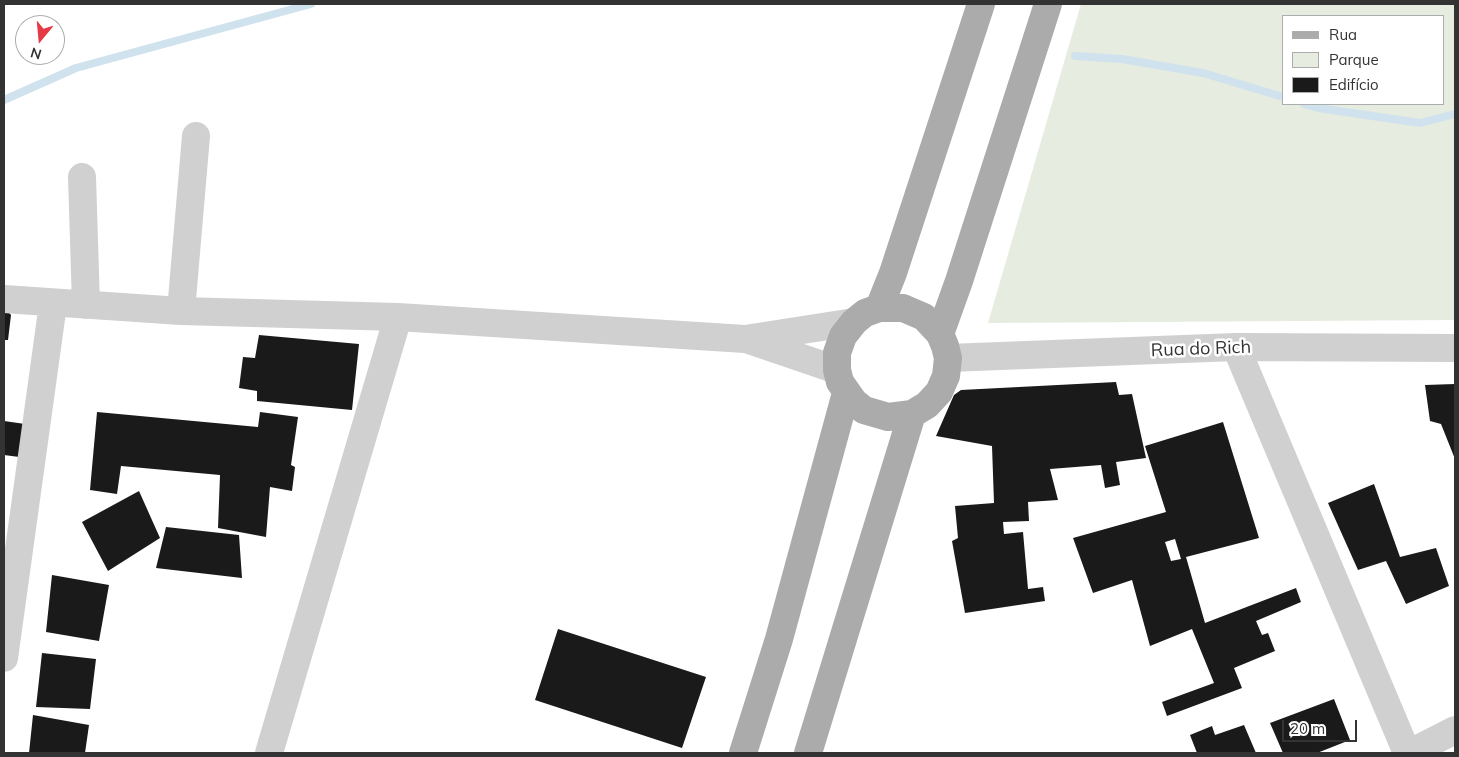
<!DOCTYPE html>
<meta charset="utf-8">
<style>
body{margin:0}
#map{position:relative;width:1459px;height:757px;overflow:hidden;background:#fff;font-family:Mulish,sans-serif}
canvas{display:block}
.frame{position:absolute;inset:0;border:5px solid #333;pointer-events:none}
.legend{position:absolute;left:1282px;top:15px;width:162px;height:90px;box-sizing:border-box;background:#fff;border:1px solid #adadad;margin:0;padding:6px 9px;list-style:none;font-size:15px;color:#333}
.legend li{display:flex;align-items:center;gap:10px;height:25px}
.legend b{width:25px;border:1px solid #adadad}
.north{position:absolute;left:15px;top:15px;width:50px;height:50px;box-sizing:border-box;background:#fff;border:1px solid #adadad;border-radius:50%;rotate:197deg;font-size:14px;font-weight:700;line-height:20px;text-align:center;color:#333}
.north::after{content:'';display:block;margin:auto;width:18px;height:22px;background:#e63946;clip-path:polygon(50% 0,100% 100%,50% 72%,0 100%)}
.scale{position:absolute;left:1282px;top:720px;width:75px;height:22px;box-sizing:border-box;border:2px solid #333;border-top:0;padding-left:6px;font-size:15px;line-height:18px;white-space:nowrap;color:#333;-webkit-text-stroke:4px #fff;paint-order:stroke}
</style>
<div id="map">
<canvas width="1459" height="757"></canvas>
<div class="frame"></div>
<ul class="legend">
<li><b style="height:6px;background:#ababab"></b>Rua</li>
<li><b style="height:14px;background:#e6ecdf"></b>Parque</li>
<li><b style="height:14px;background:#1a1a1a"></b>Edifício</li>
</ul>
<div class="north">N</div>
<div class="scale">20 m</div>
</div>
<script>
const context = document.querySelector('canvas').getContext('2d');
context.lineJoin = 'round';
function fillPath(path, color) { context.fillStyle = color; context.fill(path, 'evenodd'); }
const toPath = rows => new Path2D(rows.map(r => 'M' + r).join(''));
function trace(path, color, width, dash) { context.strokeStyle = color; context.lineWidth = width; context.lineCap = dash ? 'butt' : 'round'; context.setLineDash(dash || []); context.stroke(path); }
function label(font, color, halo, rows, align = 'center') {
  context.font = font + ' Mulish,sans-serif'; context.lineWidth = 5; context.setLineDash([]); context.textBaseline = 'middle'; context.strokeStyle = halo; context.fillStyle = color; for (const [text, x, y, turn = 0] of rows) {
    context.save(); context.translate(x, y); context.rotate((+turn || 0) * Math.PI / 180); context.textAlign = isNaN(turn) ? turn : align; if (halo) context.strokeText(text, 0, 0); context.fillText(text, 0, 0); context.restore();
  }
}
fillPath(toPath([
 [1081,4,1455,4,1455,320,988,323],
 [1283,16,1443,16,1443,104,1283,104]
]), '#e6ecdf');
trace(toPath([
 [1075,56,1122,59,1203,73,1283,97],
 [4,100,76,68,311,4],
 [1304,104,1318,108,1420,123,1455,114]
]), '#cfe2ee', 8);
fillPath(toPath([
 [4,307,11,315,8,340,4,340],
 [259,335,359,344,352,410,257,401,257,391,239,388,243,357,255,358],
 [1116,382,1119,395,1132,394,1146,458,1116,462,1120,485,1105,488,1101,465,1050,469,1058,500,1028,502,1029,521,1003,522,1004,534,1023,532,1028,589,1043,587,1045,601,965,613,952,541,958,538,955,506,994,503,992,446,936,436,954,395,961,390],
 [1455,384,1455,459,1441,424,1430,421,1425,385],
 [97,412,258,427,260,412,298,417,291,465,295,467,292,491,270,487,266,537,218,528,220,475,121,466,117,494,90,490],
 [4,421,32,425,27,458,4,455],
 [1223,422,1259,538,1186,557,1205,623,1296,588,1301,602,1256,621,1262,635,1268,633,1275,651,1234,668,1242,688,1167,716,1162,702,1214,683,1192,629,1150,646,1132,580,1093,593,1073,538,1166,512,1145,446],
 [1175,539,1181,559,1171,561,1165,542],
 [1374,484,1400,557,1436,548,1449,586,1406,604,1386,561,1358,570,1328,503],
 [139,491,160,538,108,571,82,522],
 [166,527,239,535,242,578,156,568],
 [52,575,109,585,99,641,46,632],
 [558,629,706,677,682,748,535,700],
 [42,653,96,659,90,709,36,707],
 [1334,699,1350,740,1317,753,1283,753,1270,723],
 [33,715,89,725,85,753,29,753],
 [1244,725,1256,753,1197,753,1190,735,1212,726,1215,735]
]), '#1a1a1a');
trace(toPath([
 [82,177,86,305],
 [4,299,181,311,398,317,745,339,854,322],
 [181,311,196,136],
 [749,340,837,370],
 [1236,347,1407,753],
 [948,358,1236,347,1455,348],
 [4,658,53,304],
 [269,753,398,317],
 [1410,753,1455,730]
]), '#d0d0d0', 28);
trace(toPath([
 [879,308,903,308,924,317,940,334,945,346,948,358,946,376,939,392,927,405,912,414,888,417,864,410,854,402,840,382,837,370,837,353,843,336,854,322,865,313,879,308,893,273,981,4],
 [940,334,959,281,1048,4],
 [743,753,779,639,846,393],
 [808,753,912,414]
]), '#ababab', 28);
label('18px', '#333', '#fff', [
 ["Rua do Rich",1201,349,-2]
]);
</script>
